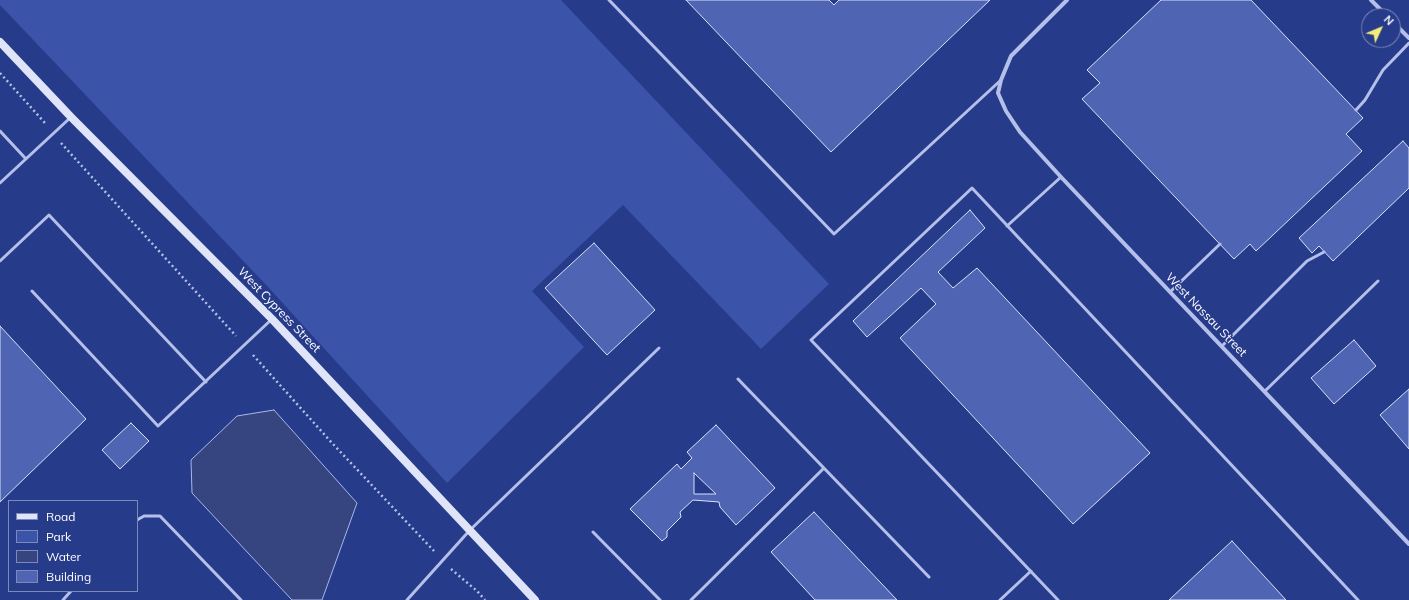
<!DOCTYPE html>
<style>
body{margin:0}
#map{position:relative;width:1409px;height:600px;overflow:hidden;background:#273b8b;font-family:Mulish,sans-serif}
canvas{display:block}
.legend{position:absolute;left:8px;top:500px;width:130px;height:92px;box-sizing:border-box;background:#273b8b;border:1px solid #7d89b9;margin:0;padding:5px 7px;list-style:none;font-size:12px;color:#fff}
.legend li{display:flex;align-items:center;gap:8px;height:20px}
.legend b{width:20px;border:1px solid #7d89b9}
.north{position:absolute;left:1361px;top:8px;width:40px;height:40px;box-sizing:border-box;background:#273b8b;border:1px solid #7d89b9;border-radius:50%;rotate:46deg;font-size:11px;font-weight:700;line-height:16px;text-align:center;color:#fff}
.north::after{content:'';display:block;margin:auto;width:14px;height:18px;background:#f3ec7a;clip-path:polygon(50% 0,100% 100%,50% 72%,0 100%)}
</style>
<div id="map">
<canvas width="1409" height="600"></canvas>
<ul class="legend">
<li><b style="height:5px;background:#dfe4f8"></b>Road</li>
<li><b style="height:11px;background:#3b53a8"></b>Park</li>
<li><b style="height:11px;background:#364580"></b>Water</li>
<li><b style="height:11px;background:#4f64b2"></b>Building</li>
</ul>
<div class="north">N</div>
</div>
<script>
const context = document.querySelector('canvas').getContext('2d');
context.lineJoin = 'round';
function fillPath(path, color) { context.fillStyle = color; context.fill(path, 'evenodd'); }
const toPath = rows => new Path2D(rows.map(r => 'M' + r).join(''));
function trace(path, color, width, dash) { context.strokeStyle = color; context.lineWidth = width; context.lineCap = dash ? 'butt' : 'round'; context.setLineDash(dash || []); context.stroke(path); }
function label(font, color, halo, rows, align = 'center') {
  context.font = font + ' Mulish,sans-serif'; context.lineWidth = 3; context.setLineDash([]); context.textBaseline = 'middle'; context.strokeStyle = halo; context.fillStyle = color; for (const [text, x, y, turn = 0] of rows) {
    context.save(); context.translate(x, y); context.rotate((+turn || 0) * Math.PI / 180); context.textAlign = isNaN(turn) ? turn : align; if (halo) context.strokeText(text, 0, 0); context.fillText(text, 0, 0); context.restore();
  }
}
fillPath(toPath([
 [0,0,561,0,829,284,761,349,623,205,532,291,584,347,447,483,268,287,0,5]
]), '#3b53a8');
const water = toPath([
 [274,410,357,503,322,600,292,600,192,493,191,460,237,416,274,410]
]);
fillPath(water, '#364580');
trace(water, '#a9b8ea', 1);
const building = toPath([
 [686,0,829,0,834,5,839,0,990,0,831,152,686,0],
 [1161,0,1251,0,1363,118,1346,134,1362,151,1256,251,1250,244,1234,259,1082,99,1100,83,1087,70,1161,0],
 [1403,141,1409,148,1409,188,1333,261,1319,246,1312,253,1299,238,1403,141],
 [970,210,985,228,938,272,953,288,977,268,1150,453,1073,524,900,338,936,304,921,288,867,337,853,321,970,210],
 [594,243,655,310,607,355,545,288,594,243],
 [0,326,86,419,0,502,0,326],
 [1354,340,1376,366,1334,404,1311,378,1354,340],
 [1409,389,1409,449,1380,415,1409,389],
 [131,423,149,441,120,469,102,450,131,423],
 [716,425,775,488,736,525,720,507,719,502,693,500,680,512,681,517,667,531,667,537,662,541,630,509,677,464,681,469,692,458,687,452,716,425],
 [694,473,716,494,694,494,694,473],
 [814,512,897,600,815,600,771,552,814,512],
 [1232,541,1286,600,1169,600,1232,541]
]);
fillPath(building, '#4f64b2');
trace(building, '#d9e0f8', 1);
trace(toPath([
 [0,73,45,123],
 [61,143,236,336],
 [253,355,332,443,434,551],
 [451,569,477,591,485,600]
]), '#b5c0ea', 2.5, [2, 3]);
trace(toPath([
 [609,0,834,234,1001,80],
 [1356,110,1365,100,1383,70,1409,43],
 [0,131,26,159],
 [0,183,70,118],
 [1007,226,1061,177],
 [0,261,49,215,206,382],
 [32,291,158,426,272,319],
 [1170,292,1220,244],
 [1222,346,1307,261,1324,252],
 [738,379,929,577],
 [1265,391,1378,281],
 [137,520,144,516,160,516,241,600],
 [593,532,660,600],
 [63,600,71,591],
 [407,600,470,530,659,348],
 [691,600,824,468],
 [1000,600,1031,571],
 [1058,600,811,340,972,188,1358,600]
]), '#b5c0ea', 3);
trace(toPath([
 [1067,0,1011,56,1001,80,998,93,1006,111,1020,132,1061,177,1409,544],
 [1371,0,1387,16],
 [1393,22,1409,38]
]), '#b5c0ea', 4);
trace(toPath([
 [0,42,71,117,272,319,535,600]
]), '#dfe4f8', 8);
label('12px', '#fff', '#273b8b', [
 ["West Cypress Street",279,310,46],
 ["West Nassau Street",1206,315,46]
]);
</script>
